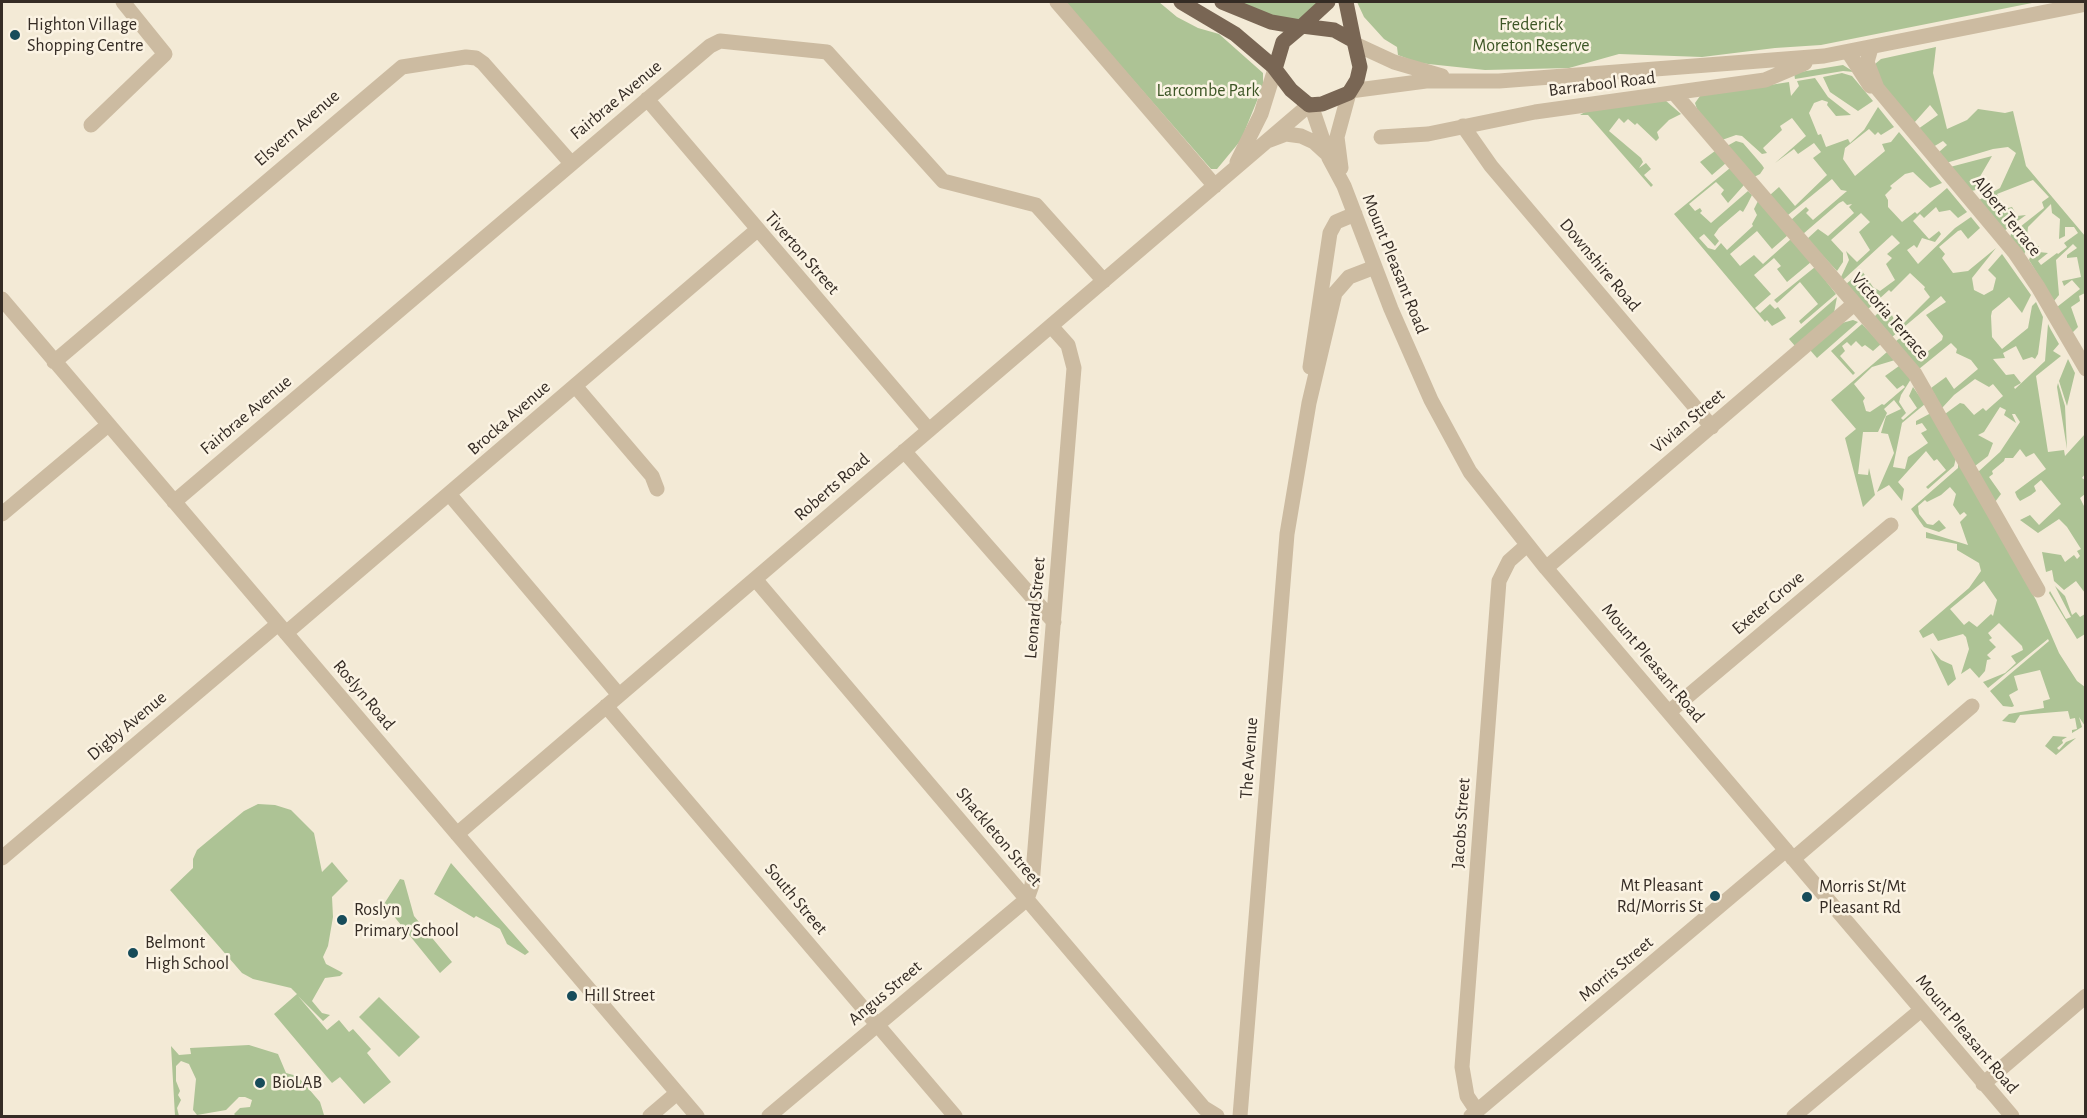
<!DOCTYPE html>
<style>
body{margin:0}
#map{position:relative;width:2087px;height:1118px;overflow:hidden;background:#f3ead6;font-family:"Alegreya Sans",sans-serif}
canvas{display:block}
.frame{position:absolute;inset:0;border:3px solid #352c25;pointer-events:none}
</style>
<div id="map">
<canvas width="2087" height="1118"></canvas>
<div class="frame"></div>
</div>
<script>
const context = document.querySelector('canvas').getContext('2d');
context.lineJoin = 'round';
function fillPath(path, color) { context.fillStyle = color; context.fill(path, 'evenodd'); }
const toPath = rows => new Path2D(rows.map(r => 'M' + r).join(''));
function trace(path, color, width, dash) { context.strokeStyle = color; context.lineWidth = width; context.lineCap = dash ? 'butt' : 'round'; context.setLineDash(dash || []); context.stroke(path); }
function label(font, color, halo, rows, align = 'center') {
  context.font = font + ' "Alegreya Sans",sans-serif'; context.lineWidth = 5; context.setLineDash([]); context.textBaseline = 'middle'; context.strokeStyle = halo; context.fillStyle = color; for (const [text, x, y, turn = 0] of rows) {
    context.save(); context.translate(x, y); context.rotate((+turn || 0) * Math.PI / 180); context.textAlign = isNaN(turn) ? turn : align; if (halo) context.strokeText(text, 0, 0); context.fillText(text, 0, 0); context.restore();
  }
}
fillPath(toPath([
 [1065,2,1159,2,1177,17,1198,28,1219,34,1263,73,1263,86,1241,140,1217,169,1211,169],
 [1222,2,1323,2,1302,26],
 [1357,2,2037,2,1821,45,1775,48,1702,57,1619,54,1569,68,1485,70,1419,63,1398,55,1397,47,1384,39,1364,17],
 [1936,47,1933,73,1947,129,1967,120,1978,109,2005,113,2013,111,2026,166,2085,236,2085,293,2079,296,2080,301,2071,307,2078,327,2072,333,2057,307,2080,289,2072,280,2064,286,2062,281,2081,277,2077,257,2067,258,2067,255,2077,248,2073,244,2056,260,2059,295,2054,301,2029,260,2034,246,2039,246,2039,252,2048,253,2038,261,2041,265,2057,253,2058,254,2067,247,2064,243,2078,233,2074,227,2065,227,2065,236,2059,239,2060,219,2052,213,2051,204,2028,227,2027,236,2030,237,2024,255,2010,237,2011,234,2044,208,2042,202,2049,197,2033,180,1997,194,2004,209,2012,207,2017,216,2026,215,2004,231,1979,200,2000,188,2016,153,2008,147,1993,149,1946,163,1939,152,1947,145,1943,141,1933,147,1918,129,1938,115,1930,105,1914,123,1876,78,1875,64,1881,59],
 [1843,65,1854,72,1843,71,1795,79,1794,73],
 [1842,73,1852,76,1873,101,1858,111,1830,92,1823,77],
 [1815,78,1828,97,1851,115,1836,116,1827,105,1828,102,1822,100,1814,103,1809,113,1818,135,1821,134,1826,147,1848,139,1850,143,1864,130,1878,107,1894,127,1881,135,1878,132,1875,135,1869,129,1845,148,1843,159,1855,176,1885,151,1882,144,1891,142,1899,132,1942,183,1930,188,1913,172,1905,174,1890,186,1892,188,1885,195,1888,200,1888,207,1902,222,1915,212,1917,214,1947,188,1967,212,1958,218,1950,210,1939,212,1936,207,1924,218,1920,214,1913,221,1929,239,1939,231,1941,234,1935,242,1922,238,1917,248,1914,245,1907,250,1918,264,1955,228,1971,217,1980,228,1968,239,1961,230,1958,231,1939,247,1945,254,1942,258,1953,273,1968,271,1996,248,1972,278,1974,290,1984,295,1993,290,1996,278,1988,270,2002,254,2031,295,2022,313,2009,297,1992,311,1991,316,1992,337,2002,349,2028,328,2032,306,2036,302,2043,317,2038,354,2035,359,2032,357,2023,360,2016,346,2003,353,2005,358,1993,359,2006,375,2014,374,2021,383,2014,387,2015,389,2045,361,2048,324,2051,330,2059,344,2053,351,2061,356,2036,376,2048,452,2064,450,2065,456,2085,434,2085,474,2082,478,2085,480,2085,494,2080,498,2085,508,2085,593,2076,581,2064,590,2054,581,2052,570,2046,572,2042,552,2061,555,2065,562,2074,555,2077,559,2080,556,2077,551,2081,549,2067,527,2059,519,2038,533,2020,520,2030,515,2039,525,2061,504,2041,480,2034,486,2036,491,2031,495,2020,501,2017,497,2015,492,2046,469,2034,453,2026,457,2020,449,2013,458,2005,458,2004,461,1992,471,1993,474,1989,477,2001,494,1995,502,1978,472,2000,452,2020,422,2015,414,2012,414,2016,423,2004,415,2006,410,2000,407,1984,432,1978,435,1993,443,1988,456,1975,466,1945,414,1960,403,1964,404,1974,415,1983,408,1986,411,2003,396,1993,384,1989,387,1975,379,1954,395,1942,408,1931,388,1946,377,1954,389,1978,369,1971,360,1956,353,1957,349,1951,343,1919,369,1896,341,1903,336,1922,356,1942,340,1943,336,1926,315,1946,302,1941,296,1892,337,1874,317,1880,311,1891,313,1897,326,1904,323,1930,297,1924,289,1925,287,1910,273,1891,292,1889,290,1867,310,1846,284,1862,271,1873,287,1880,291,1895,280,1886,264,1892,258,1887,254,1900,243,1892,235,1843,280,1841,277,1849,260,1846,251,1857,262,1870,250,1859,232,1870,222,1861,213,1831,240,1843,253,1843,262,1837,271,1807,239,1818,229,1828,236,1854,213,1849,207,1852,204,1847,205,1843,201,1839,203,1803,234,1791,220,1806,207,1809,210,1806,213,1813,220,1847,191,1841,190,1832,179,1788,215,1770,195,1779,187,1795,206,1827,175,1813,158,1821,152,1814,143,1798,154,1794,149,1775,163,1806,136,1792,118,1780,126,1782,130,1763,148,1767,153,1762,154,1742,136,1736,135,1722,140,1697,109,1695,103,1700,96,1789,82,1791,96,1799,86,1797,81],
 [1665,100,1681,114,1669,120,1657,132,1659,138,1656,141,1637,123,1635,125,1628,119,1624,123,1619,118,1609,131,1641,158,1643,162,1639,168,1646,163,1651,169,1644,175,1653,185,1651,187,1588,115,1580,115,1588,110],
 [1736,141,1743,143,1762,165,1764,168,1760,174,1754,177,1727,146],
 [1715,151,1726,163,1712,175,1700,162],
 [1992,156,1978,180,1986,185,1976,190,1971,191,1950,167],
 [1730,168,1744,185,1728,203,1721,194,1724,190,1716,182,1689,204,1695,211,1700,208,1702,211,1700,213,1711,223,1748,191,1752,195,1747,205,1743,212,1740,210,1719,228,1714,235,1719,241,1715,246,1704,234,1699,238,1708,248,1715,250,1721,243,1727,250,1753,226,1752,224,1757,215,1754,209,1758,201,1788,235,1772,249,1757,231,1730,254,1740,266,1754,255,1763,264,1791,239,1811,262,1787,282,1777,269,1781,266,1774,258,1754,275,1771,294,1755,308,1760,313,1770,304,1775,309,1778,307,1786,318,1772,326,1767,320,1765,322,1674,214],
 [1815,267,1836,294,1801,324,1799,321,1818,304,1800,282,1777,303,1774,300],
 [1837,297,1834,313,1795,346,1789,339],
 [1853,320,1858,322,1817,358,1810,350,1842,323],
 [1862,324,1881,344,1873,351,1865,345,1862,347,1856,341,1851,346,1847,342,1842,346,1845,351,1840,356,1855,373,1853,375,1831,351],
 [1887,352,1895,360,1872,367,1854,384,1865,398,1863,401,1866,411,1870,412,1882,404,1884,405,1905,387,1903,385,1897,389,1885,376,1899,366,1911,379,1901,395,1899,402,1906,413,1901,418,1903,420,1917,408,1909,396,1913,387,1925,404,1902,423,1893,467,1905,469,1908,457,1928,443,1921,433,1927,430,1922,423,1916,425,1916,421,1931,413,1956,458,1954,466,1928,489,1926,487,1946,470,1937,459,1934,461,1926,451,1898,482,1904,489,1902,501,1889,485,1877,492,1894,453,1888,434,1881,433,1886,416,1901,409,1894,400,1884,409,1887,413,1878,432,1863,432,1858,474,1868,475,1869,468,1875,495,1863,507,1845,438,1856,429,1831,400],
 [2068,359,2075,373,2067,406,2059,381],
 [2058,383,2065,406,2067,449,2057,387],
 [1958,462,2036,600,2059,653,2077,681,2085,687,2086,730,2084,731,2085,726,2079,717,2082,727,2072,733,2072,730,2077,729,2075,718,2070,719,2068,711,2020,715,2015,723,2002,721,2009,714,2044,708,2043,701,2050,699,2040,670,2014,676,2018,690,2009,695,2014,706,2012,707,2003,706,1990,691,2049,641,2048,639,1988,688,1983,682,2005,673,2016,663,2011,656,2023,650,2022,646,1999,623,1988,633,1992,638,1989,640,1996,647,1987,655,1991,659,1987,660,1985,671,1979,678,1970,668,1961,674,1969,649,1966,637,1963,634,1938,641,1933,633,1923,638,1919,631,1969,588,1981,571,1979,563,1957,550,1957,544,1926,538,1926,532,1968,545,1960,522,1967,515,1964,512,1960,515,1953,505,1956,494,1950,487,1941,495,1927,502,1925,500,1918,506,1919,514,1927,524,1933,525,1939,520,1946,528,1939,532,1924,527,1911,509,1958,468],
 [1984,581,1997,600,1993,616,1991,614,1977,627,1969,621,1964,625,1950,609],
 [2055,586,2065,596,2072,615,2076,612,2080,617,2085,614,2085,634,2077,639,2049,593,2050,591,2066,619,2071,617],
 [1930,648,1941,660,1952,665,1956,679,1948,686],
 [2053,736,2067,737,2062,740,2063,743,2057,748,2059,750,2066,742,2076,738,2056,755,2045,746],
 [258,804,275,805,291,810,314,833,322,872,332,862,348,881,332,897,333,917,328,946,323,957,326,964,343,973,340,976,325,978,312,1001,322,1013,330,1015,323,1021,298,996,327,1030,339,1020,349,1032,353,1029,371,1049,367,1053,391,1082,364,1104,340,1077,332,1083,274,1014,297,994,291,988,253,979,242,973,170,890,193,868,193,859,197,850,244,811],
 [451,863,529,952,525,955,507,944,500,929,476,916,474,918,434,894],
 [400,879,404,880,414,916,452,962,440,973,384,904],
 [379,997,420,1037,399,1057,359,1017],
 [249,1045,278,1054,286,1073,297,1076,308,1088,320,1102,324,1115,236,1116,234,1114,240,1108,250,1107,252,1100,245,1097,239,1097,226,1110,197,1115,193,1110,196,1079,189,1064,181,1061,176,1066,176,1081,180,1091,178,1095,181,1100,177,1108,179,1116,175,1116,171,1046,179,1055,191,1054,190,1048]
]), '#adc395');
trace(toPath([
 [1057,2,1215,186],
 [1355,44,1394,62,1442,76],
 [1871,48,1867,62,1877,88,2015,253,2038,287,2086,369],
 [1848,52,1870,86],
 [1350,91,1426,81,1499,81,1824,56,2086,4],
 [1675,94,1915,374,2038,590],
 [647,99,929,430],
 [1311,105,1329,158,1344,186,1391,309,1431,400,1470,472,1546,568,2012,1116],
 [91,125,165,54,123,2],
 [1463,126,1491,166,1712,427],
 [1381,137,1428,134,1535,112,1765,80,1805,63],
 [1270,140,1286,134,1301,136,1314,142,1326,153],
 [1237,162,1261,114,1275,69],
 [1341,168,1337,137,1349,93],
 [2,299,697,1116],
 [54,362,402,67,466,57,476,58,483,63,571,163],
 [1310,367,1330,233,1336,222,1355,214],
 [576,387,652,476,657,489],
 [904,451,1054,622],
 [450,495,619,695],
 [174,502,710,46,720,41,827,52,943,181,1036,205,1104,281],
 [2,514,108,425],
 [1546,568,1854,304],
 [755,579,1204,1108,1217,1116],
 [286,633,757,230],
 [606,706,955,1116],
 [1669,712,1891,525],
 [457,834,1309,105],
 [2,858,278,624],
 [1793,859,1972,706],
 [1983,1084,2086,996],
 [1477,1111,1467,1096,1462,1067,1499,581,1509,561,1527,545],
 [650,1116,677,1093],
 [769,1116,1027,899,1032,885,1074,368,1068,345,1051,326],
 [1240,1116,1287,534,1309,403,1335,293,1349,277,1375,267],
 [1471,1116,1786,850],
 [1794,1116,1921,1010]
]), '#ccbba1', 15);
trace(toPath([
 [1181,2,1235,34,1275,68],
 [1222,2,1271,22,1300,27],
 [1346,2,1354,41],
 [1302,26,1334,30,1354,41,1360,67,1357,80,1349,93,1322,104,1309,105,1291,90,1275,69,1283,42,1302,26],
 [1302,26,1328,2]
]), '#796654', 15);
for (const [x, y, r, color] of [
 [15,35,6,"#174c5a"],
 [1715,896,6,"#174c5a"],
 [1807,897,6,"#174c5a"],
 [342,920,6,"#174c5a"],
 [133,953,6,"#174c5a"],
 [572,996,6,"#174c5a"],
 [260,1083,6,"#174c5a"]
]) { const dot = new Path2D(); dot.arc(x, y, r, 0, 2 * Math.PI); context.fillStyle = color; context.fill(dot); trace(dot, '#fbf3e3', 2); }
label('18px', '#352c25', '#fbf3e3', [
 ["Highton Village",27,25],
 ["Shopping Centre",27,46],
 ["Mt Pleasant",1703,886,"right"],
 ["Rd/Morris St",1703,907,"right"],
 ["Morris St/Mt",1819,887],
 ["Pleasant Rd",1819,908],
 ["Roslyn",354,910],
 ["Primary School",354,931],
 ["Belmont",145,943],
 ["High School",145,964],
 ["Hill Street",584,996],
 ["BioLAB",272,1083]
], 'left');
label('18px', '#3d5626', '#fbf3e3', [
 ["Frederick",1531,25],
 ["Moreton Reserve",1531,46],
 ["Larcombe Park",1208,91]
]);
label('18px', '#352c25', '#fbf3e3', [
 ["Barrabool Road",1602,84,-7],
 ["Fairbrae Avenue",616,100,-40],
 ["Elsvern Avenue",297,128,-41],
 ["Albert Terrace",2007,216,51],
 ["Tiverton Street",802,253,49],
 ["Mount Pleasant Road",1395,264,68],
 ["Downshire Road",1600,265,50],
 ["Victoria Terrace",1890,316,49],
 ["Fairbrae Avenue",246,415,-40],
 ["Brocka Avenue",509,418,-41],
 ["Vivian Street",1688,421,-40],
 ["Roberts Road",832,487,-41],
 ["Exeter Grove",1768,603,-40],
 ["Leonard Street",1035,608,-85],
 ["Mount Pleasant Road",1653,663,50],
 ["Roslyn Road",364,695,50],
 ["Digby Avenue",127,726,-40],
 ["The Avenue",1249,758,-86],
 ["Jacobs Street",1461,823,-86],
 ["Shackleton Street",999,837,50],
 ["South Street",796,899,50],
 ["Morris Street",1616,969,-40],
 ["Angus Street",885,993,-40],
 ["Mount Pleasant Road",1967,1034,50]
]);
</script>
